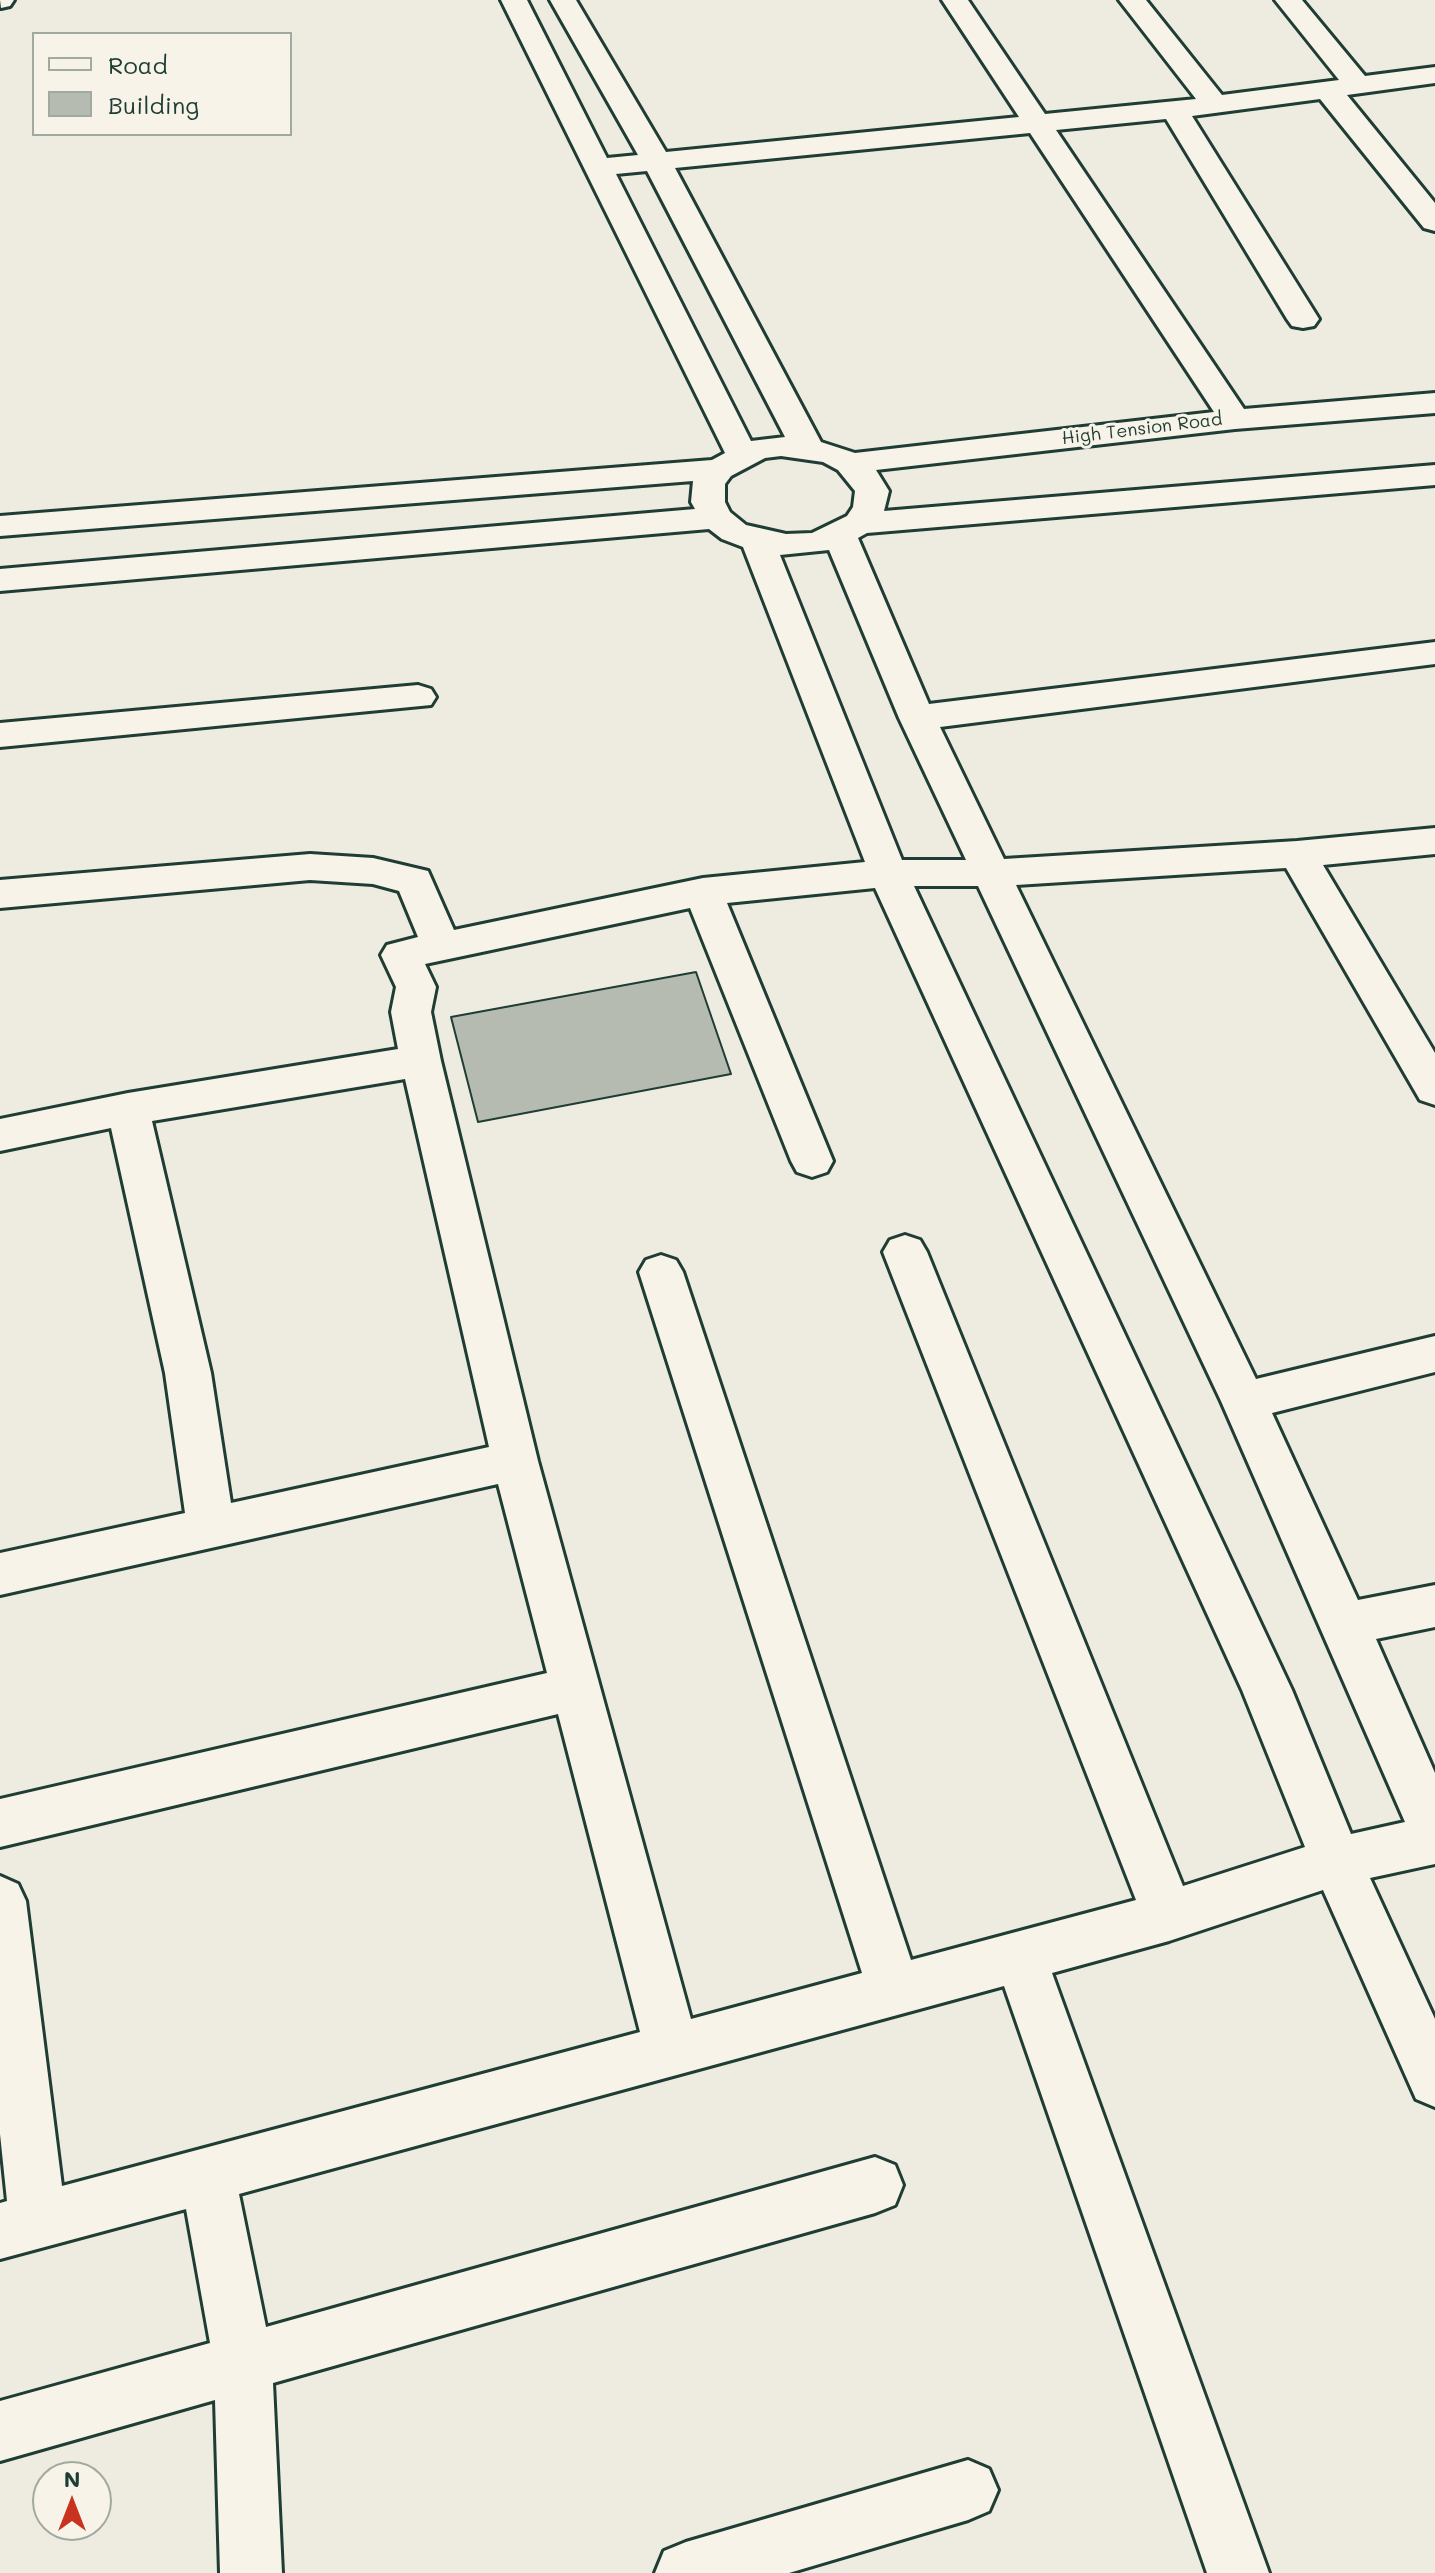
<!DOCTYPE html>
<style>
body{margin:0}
#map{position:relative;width:1435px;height:2573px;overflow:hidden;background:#eeece1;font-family:Mali,sans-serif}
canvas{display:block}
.legend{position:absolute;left:32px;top:32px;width:260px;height:104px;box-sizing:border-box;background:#f7f3e8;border:2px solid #a1aaa0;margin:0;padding:10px 14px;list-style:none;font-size:24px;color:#1f3d34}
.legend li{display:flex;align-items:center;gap:16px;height:40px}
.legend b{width:40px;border:2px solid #a1aaa0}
.north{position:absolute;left:32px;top:2461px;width:80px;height:80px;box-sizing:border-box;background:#f7f3e8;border:2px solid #a1aaa0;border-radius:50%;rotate:0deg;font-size:22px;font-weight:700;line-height:32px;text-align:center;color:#1f3d34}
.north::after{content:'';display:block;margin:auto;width:28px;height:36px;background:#c8321e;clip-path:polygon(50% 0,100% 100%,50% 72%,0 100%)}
</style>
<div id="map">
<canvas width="1435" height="2573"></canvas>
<ul class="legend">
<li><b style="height:10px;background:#f7f3e8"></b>Road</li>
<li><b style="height:22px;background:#b5bbb0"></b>Building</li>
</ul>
<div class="north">N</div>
</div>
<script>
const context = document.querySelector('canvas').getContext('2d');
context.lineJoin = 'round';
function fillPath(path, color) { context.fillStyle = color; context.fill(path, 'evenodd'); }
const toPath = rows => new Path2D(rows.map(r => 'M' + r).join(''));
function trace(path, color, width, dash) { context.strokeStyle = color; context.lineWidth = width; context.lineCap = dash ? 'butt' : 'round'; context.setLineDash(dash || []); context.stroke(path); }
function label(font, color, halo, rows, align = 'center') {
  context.font = font + ' Mali,sans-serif'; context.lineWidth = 6; context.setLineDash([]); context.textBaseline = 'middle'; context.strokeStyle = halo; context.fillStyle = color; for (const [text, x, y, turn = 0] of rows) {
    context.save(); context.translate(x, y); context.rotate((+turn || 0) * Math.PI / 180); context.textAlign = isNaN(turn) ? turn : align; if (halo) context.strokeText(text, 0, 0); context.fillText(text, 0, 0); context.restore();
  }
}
const building = toPath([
 [696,972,731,1074,478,1122,451,1017,696,972]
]);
fillPath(building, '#b5bbb0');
trace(building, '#1f3d34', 2);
const minor = toPath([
 [0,0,14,0,10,6,1,8,0,0],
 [501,0,527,0,607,158,638,155,550,0,576,0,666,152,1019,117,942,0,968,0,1045,114,1196,99,1119,0,1146,0,1222,95,1339,80,1275,0,1302,0,1365,76,1435,67,1435,83,1347,95,1435,203,1435,231,1424,228,1320,99,1192,116,1319,319,1314,326,1303,328,1292,326,1287,319,1166,119,1056,130,1244,409,1435,393,1435,413,1235,429,876,470,889,491,884,511,1435,465,1435,485,867,533,858,538,929,704,1435,642,1435,664,940,727,1004,859,1297,841,1435,828,1435,854,1323,865,1435,1053,1435,1105,1420,1100,1286,868,1016,885,1256,1379,1435,1336,1435,1372,1272,1413,1358,1600,1435,1585,1435,1627,1376,1639,1435,1773,1435,1864,1370,1878,1435,2019,1435,2107,1416,2099,1323,1890,1169,1941,1052,1973,1269,2573,1207,2573,1004,1986,239,2194,266,2327,875,2157,895,2165,903,2185,895,2205,875,2213,273,2383,282,2573,220,2573,215,2400,0,2461,0,2401,210,2343,186,2209,0,2259,0,2203,7,2201,0,2134,0,1876,18,1884,26,1901,62,2186,640,2032,558,1714,0,1847,0,1799,547,1673,498,1484,0,1595,0,1553,185,1513,165,1373,111,1128,0,1151,0,1119,128,1093,398,1049,391,1012,396,987,381,955,387,945,418,937,399,891,373,884,310,880,0,908,0,880,310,854,373,858,428,871,454,930,703,878,865,862,743,547,722,539,709,529,0,591,0,569,695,509,691,502,693,481,0,536,0,516,712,460,725,453,501,0],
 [1030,133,1214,412,855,453,821,442,675,168,1030,133],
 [647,171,785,437,751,441,616,174,647,171],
 [781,456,823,462,838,470,855,491,853,507,847,516,812,533,786,534,746,525,730,512,725,502,725,484,731,476,765,458,781,456],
 [829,550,899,718,966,860,902,860,780,555,829,550],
 [914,886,978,886,1221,1401,1405,1822,1351,1834,1292,1690,914,886],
 [875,888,1242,1690,1305,1847,1183,1886,927,1252,920,1240,905,1235,890,1240,883,1252,1136,1900,911,1960,683,1272,676,1260,661,1255,646,1260,639,1272,862,1973,691,2019,538,1461,441,1061,431,1012,436,987,425,964,690,908,791,1161,797,1172,812,1177,827,1172,833,1161,727,903,875,888],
 [405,1079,489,1447,231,1503,211,1373,152,1121,405,1079],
 [418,685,431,689,436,697,431,705,0,747,0,723,418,685],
 [968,2460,989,2469,998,2490,989,2511,968,2520,789,2573,655,2573,664,2551,686,2542,968,2460]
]);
trace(minor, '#1f3d34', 6);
fillPath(minor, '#f7f3e8');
label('18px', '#1f3d34', '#f7f3e8', [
 ["High Tension Road",1142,429,-7]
]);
</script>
